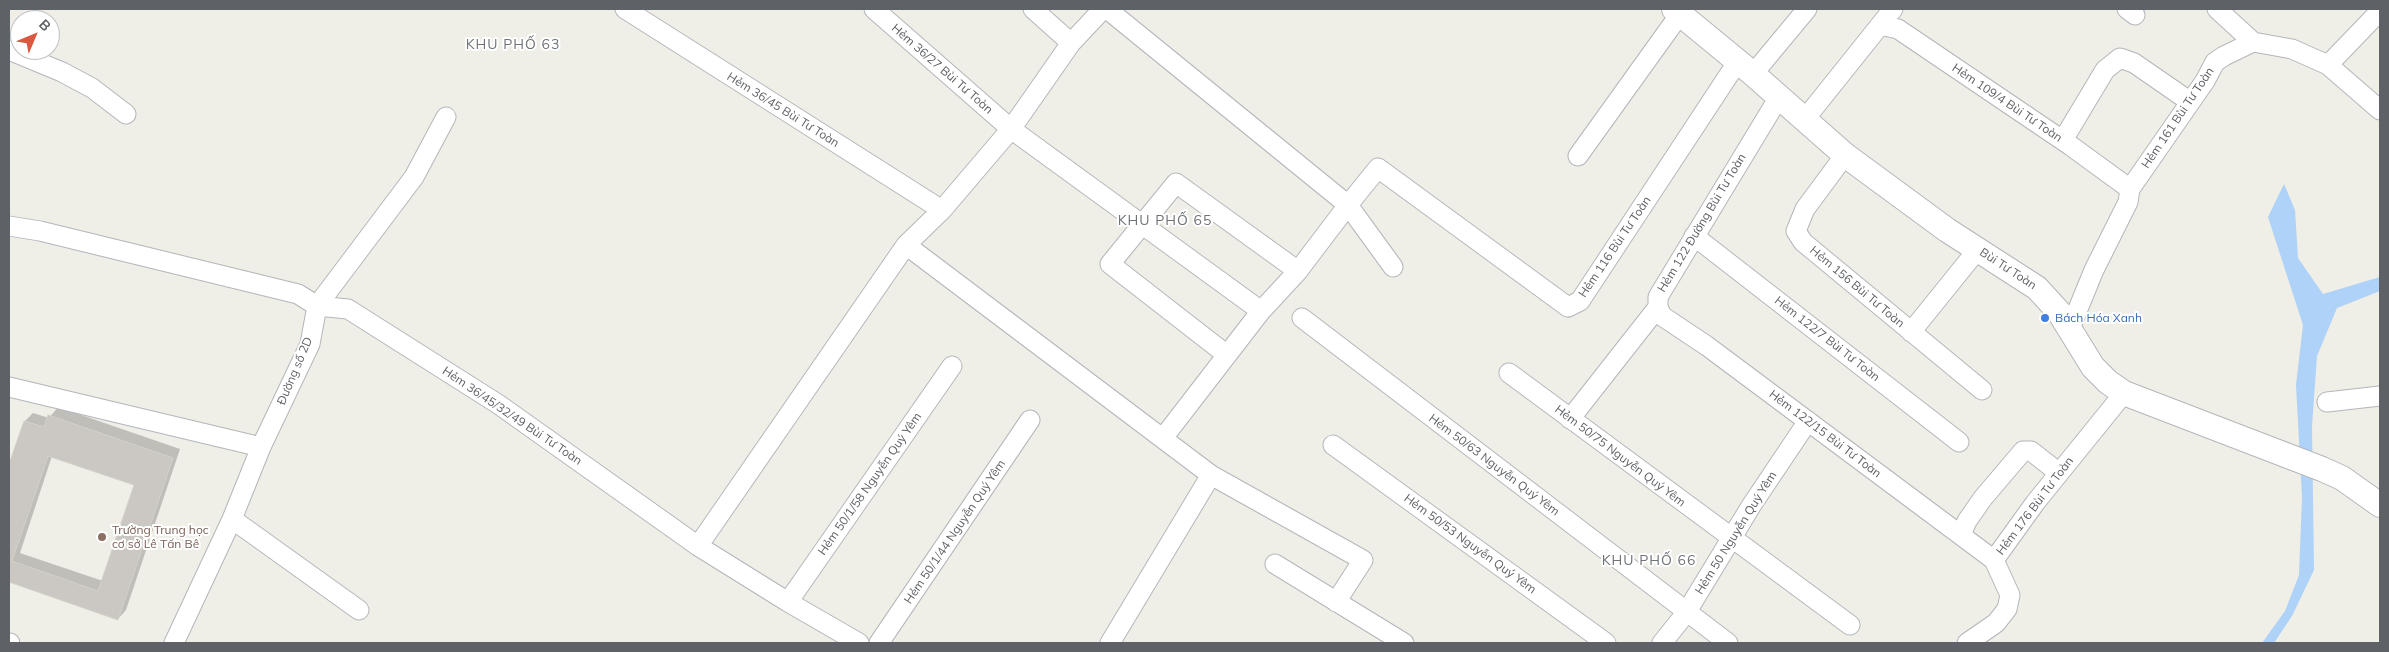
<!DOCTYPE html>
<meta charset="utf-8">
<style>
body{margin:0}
#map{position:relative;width:2389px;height:652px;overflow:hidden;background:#efeee7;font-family:Mulish,sans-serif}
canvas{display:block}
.frame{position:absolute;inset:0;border:10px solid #5e6166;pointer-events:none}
.north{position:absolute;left:10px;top:10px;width:50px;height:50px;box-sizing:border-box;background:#fff;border:1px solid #bfc0c2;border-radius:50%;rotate:45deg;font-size:14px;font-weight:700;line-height:20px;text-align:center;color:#5e6166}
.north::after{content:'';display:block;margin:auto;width:18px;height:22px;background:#da5842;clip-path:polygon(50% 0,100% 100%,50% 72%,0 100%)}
</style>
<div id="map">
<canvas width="2389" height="652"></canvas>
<div class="frame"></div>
<div class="north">B</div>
</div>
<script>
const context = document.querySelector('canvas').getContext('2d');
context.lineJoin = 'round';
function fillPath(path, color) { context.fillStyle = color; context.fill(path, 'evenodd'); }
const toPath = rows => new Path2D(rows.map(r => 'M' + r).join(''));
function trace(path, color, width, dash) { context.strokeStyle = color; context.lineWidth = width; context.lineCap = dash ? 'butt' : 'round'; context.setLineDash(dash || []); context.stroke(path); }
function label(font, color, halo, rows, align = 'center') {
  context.font = font + ' Mulish,sans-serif'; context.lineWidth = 4; context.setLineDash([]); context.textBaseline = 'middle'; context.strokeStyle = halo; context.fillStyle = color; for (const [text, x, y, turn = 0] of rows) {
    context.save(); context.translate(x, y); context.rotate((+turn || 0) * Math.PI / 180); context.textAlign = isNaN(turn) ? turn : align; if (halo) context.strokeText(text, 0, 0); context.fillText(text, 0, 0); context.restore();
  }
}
fillPath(toPath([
 [2284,184,2295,210,2298,258,2323,294,2380,277,2380,291,2337,308,2317,356,2312,426,2314,570,2292,616,2274,643,2262,643,2285,611,2299,575,2302,497,2296,385,2303,325,2268,217]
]), '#aed2f8');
fillPath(toPath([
 [58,407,180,449,126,610,118,619,9,581,9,468,25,421,33,413,49,418],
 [52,456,136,484,103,581,20,553]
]), '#0003');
const building = toPath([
 [48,415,173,458,118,620,9,582,9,464,24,421,44,427,48,415],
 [48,456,134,485,98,591,12,561,48,456]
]);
fillPath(building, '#cbc8c4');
trace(building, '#d3d0c5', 1);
const minor = toPath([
 [625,9,942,210],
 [874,9,1011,129,1261,311],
 [1033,9,1071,43],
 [1107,9,1348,205,1298,271,1261,311,1163,438],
 [2127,9,2135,15],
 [2217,9,2253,42],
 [1880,25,1898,29,2071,146,2130,189],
 [9,50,62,72,92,88,126,114],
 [2328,65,2380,11],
 [1753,74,1807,9],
 [1805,119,1893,9],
 [2063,140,2105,70,2120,58,2134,63,2189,101],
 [1845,155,1805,209,1796,231,1803,242,1982,390],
 [1578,156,1680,14],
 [9,226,40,231,298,294,317,306,348,309,498,404,698,546,788,602,859,643],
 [1694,236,1959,442],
 [906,245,1211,475,1363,560,1336,602],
 [1393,267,1348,205,1378,168,1568,307,1580,301,1738,61],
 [1658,307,1662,316,1707,346,1994,560,2010,595,2007,609,1996,623,1967,643],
 [1302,318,1728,643],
 [2069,331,2094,270,2128,202,2130,189,2205,81,2215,62,2224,56,2253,42,2292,49,2328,65,2380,110],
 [1911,332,1978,249],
 [1227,355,1110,264,1176,183,1298,271],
 [1509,373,1850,625],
 [9,387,261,447],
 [2327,402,2380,396],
 [1570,419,1658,307,1658,297,1779,97],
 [1333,445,1606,643],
 [232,519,359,610],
 [1961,535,1967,521,1983,498,2023,451,2031,451,2059,473],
 [698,546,906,245,942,210,1011,129,1071,43,1103,9],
 [1994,560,2035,503,2124,393],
 [1275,564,1404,643],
 [788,602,952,366],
 [9,643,10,643],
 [174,643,232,519,261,447,310,344,317,306,414,177,446,117],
 [879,643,1030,420],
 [1110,643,1211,475],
 [1662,643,1686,613,1751,506,1808,421]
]);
const tertiary = toPath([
 [1674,9,1753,74,1845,155,1947,230,2037,288,2059,312,2093,367,2108,382,2124,393,2322,469,2342,478,2380,505]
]);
trace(minor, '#b4b6ba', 21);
trace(tertiary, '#b4b6ba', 26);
trace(minor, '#fff', 19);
trace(tertiary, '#fff', 24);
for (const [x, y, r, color] of [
 [2045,318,5,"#3f7fe0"],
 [102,537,5,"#8d6e63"]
]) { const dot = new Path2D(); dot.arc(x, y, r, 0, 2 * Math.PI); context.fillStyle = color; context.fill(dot); trace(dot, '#fff', 2); }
label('12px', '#5e6166', '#fff', [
 ["Hẻm 36/27 Bùi Tư Toàn",942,69,41],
 ["Hẻm 109/4 Bùi Tư Toàn",2007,103,34],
 ["Hẻm 36/45 Bùi Tư Toàn",783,110,32],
 ["Hẻm 161 Bùi Tư Toàn",2178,118,-56],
 ["Hẻm 122 Đường Bùi Tư Toàn",1702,223,-59],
 ["Hẻm 116 Bùi Tư Toàn",1615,247,-56],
 ["Bùi Tư Toàn",2008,269,33],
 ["Hẻm 156 Bùi Tư Toàn",1857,287,40],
 ["Hẻm 122/7 Bùi Tư Toàn",1827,339,38],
 ["Đường số 2D",295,371,-67],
 ["Hẻm 36/45/32/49 Bùi Tư Toàn",512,416,34],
 ["Hẻm 122/15 Bùi Tư Toàn",1825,434,37],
 ["Hẻm 50/75 Nguyễn Quý Yêm",1620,456,37],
 ["Hẻm 50/63 Nguyễn Quý Yêm",1494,465,37],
 ["Hẻm 50/1/58 Nguyễn Quý Yêm",870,484,-55],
 ["Hẻm 176 Bùi Tư Toàn",2035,506,-53],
 ["Hẻm 50/1/44 Nguyễn Quý Yêm",955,532,-56],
 ["Hẻm 50 Nguyễn Quý Yêm",1736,533,-58],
 ["Hẻm 50/53 Nguyễn Quý Yêm",1470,544,36]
]);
label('12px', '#366cbe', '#fff', [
 ["Bách Hóa Xanh",2055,318]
], 'left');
label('12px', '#785e54', '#fff', [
 ["Trường Trung học",112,530],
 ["cơ sở Lê Tấn Bê",112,544]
], 'left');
context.letterSpacing = '1px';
label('14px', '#6f7377', '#fff', [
 ["KHU PHỐ 63",513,45],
 ["KHU PHỐ 65",1165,221],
 ["KHU PHỐ 66",1649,561]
]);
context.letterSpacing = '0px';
</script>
